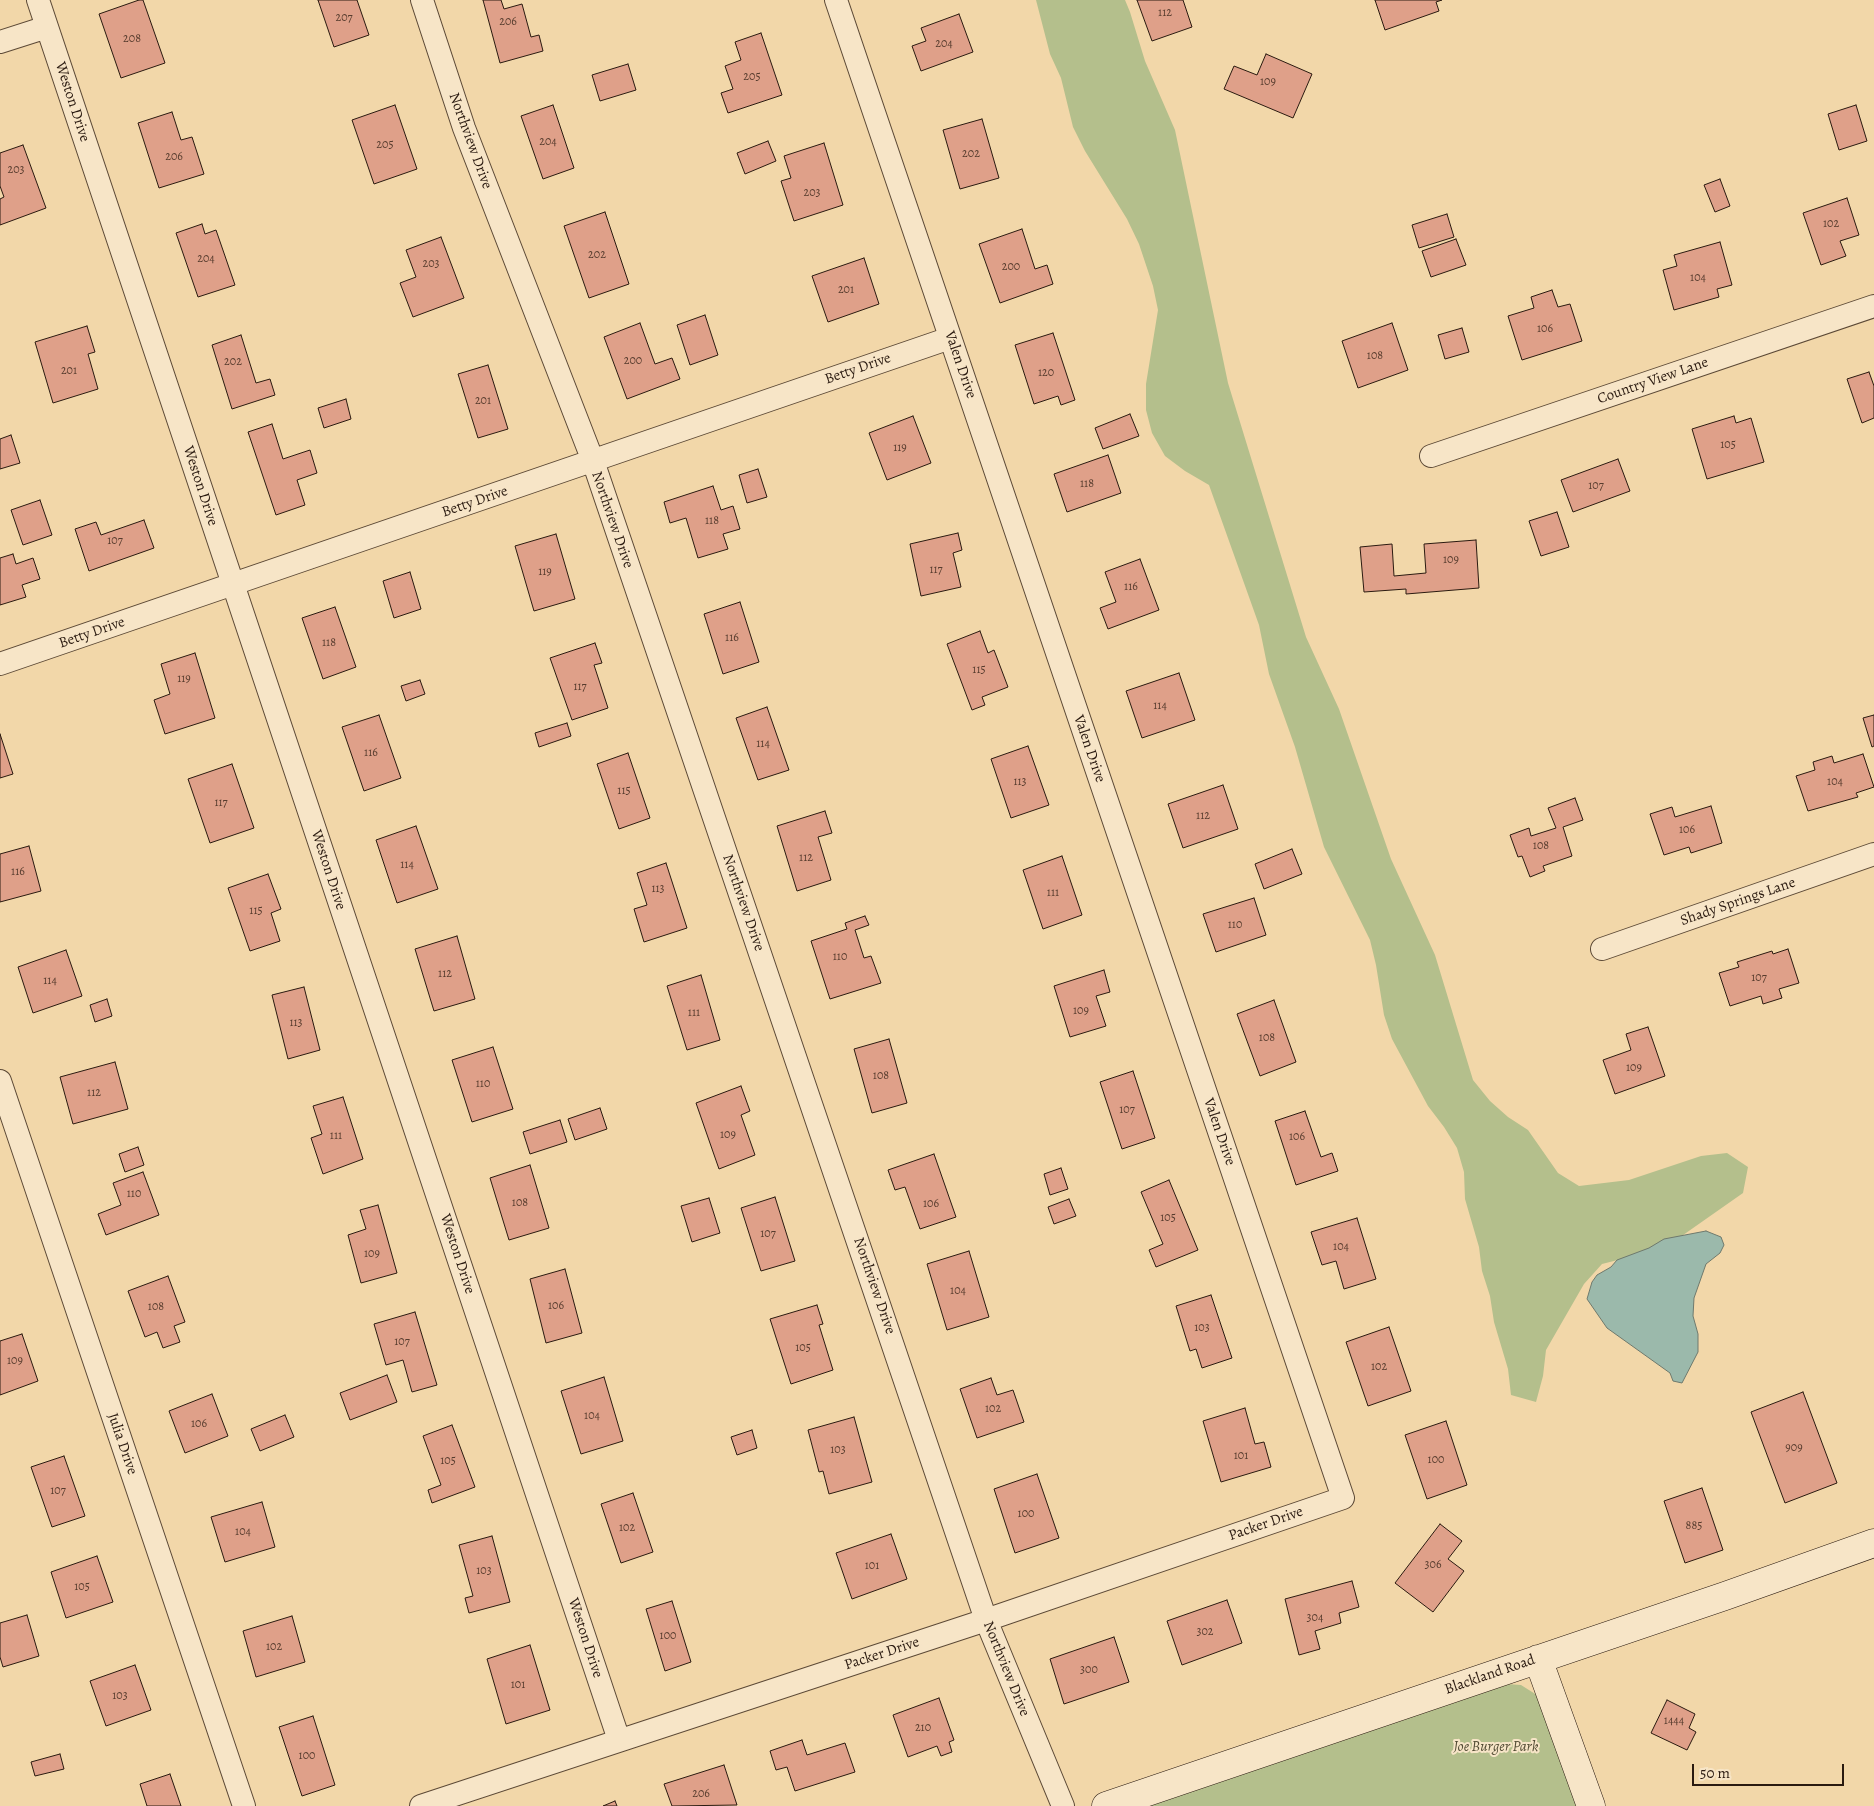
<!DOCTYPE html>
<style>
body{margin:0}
#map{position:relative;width:1874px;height:1806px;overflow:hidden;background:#f2d7a9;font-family:Alegreya,serif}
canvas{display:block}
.scale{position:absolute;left:1692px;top:1764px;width:152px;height:22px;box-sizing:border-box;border:2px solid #2a1a10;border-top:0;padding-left:6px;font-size:15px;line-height:18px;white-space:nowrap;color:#2a1a10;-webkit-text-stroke:4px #f7e5c7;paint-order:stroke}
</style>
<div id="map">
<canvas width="1874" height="1806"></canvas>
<div class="scale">50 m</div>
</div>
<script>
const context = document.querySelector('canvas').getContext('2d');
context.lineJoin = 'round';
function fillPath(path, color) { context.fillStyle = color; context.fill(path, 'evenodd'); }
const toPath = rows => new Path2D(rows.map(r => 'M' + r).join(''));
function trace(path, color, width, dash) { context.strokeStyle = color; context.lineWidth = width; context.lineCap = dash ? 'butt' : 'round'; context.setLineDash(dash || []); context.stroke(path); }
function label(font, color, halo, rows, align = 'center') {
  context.font = font + ' Alegreya,serif'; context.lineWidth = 4; context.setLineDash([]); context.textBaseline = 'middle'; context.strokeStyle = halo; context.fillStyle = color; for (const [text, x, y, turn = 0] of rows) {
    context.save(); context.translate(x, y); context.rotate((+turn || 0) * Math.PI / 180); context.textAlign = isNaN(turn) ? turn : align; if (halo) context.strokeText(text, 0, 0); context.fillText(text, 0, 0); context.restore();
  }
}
fillPath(toPath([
 [1036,0,1125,0,1130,12,1145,61,1175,130,1228,383,1306,637,1339,709,1391,859,1435,955,1473,1080,1490,1101,1508,1117,1528,1130,1558,1173,1579,1186,1629,1180,1701,1156,1727,1153,1748,1167,1743,1193,1676,1240,1653,1251,1602,1264,1584,1284,1546,1350,1543,1376,1536,1402,1511,1395,1508,1369,1494,1322,1490,1296,1482,1271,1479,1247,1465,1199,1464,1172,1457,1148,1444,1127,1428,1106,1392,1039,1384,1015,1376,965,1370,940,1324,847,1295,747,1269,674,1259,625,1209,485,1185,471,1165,456,1152,433,1146,410,1146,384,1158,310,1153,286,1139,244,1127,219,1085,151,1073,127,1061,78,1050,54],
 [1507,1684,1521,1685,1540,1697,1580,1806,1143,1806]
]), '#b4bf8c');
const water = toPath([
 [1706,1231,1721,1237,1724,1245,1720,1253,1706,1264,1694,1298,1693,1316,1698,1334,1698,1352,1682,1383,1673,1381,1670,1373,1607,1328,1587,1299,1592,1282,1597,1275,1611,1267,1617,1260,1649,1248,1664,1239,1706,1231]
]);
fillPath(water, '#9bb9ab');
trace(water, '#6e796d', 1);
const building = toPath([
 [139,0,143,0,165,63,121,78,99,14,139,0],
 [318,0,357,0,369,35,334,47,318,0],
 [483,0,501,0,504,9,522,4,531,37,539,35,543,51,500,63,483,0],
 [1137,0,1183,0,1192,27,1152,41,1137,0],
 [1375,0,1442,0,1436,2,1439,11,1385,30,1375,0],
 [959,14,973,52,921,71,912,46,926,41,921,28,959,14],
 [761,33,782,95,728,113,721,93,733,89,725,66,741,60,735,42,761,33],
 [1266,54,1312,74,1293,118,1224,89,1234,66,1257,75,1266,54],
 [628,64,636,90,600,101,592,75,628,64],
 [395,105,417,169,374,184,352,120,395,105],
 [553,105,574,168,543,179,521,116,553,105],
 [1856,105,1867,141,1839,150,1828,114,1856,105],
 [172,112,181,140,192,137,204,174,159,188,138,123,172,112],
 [982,119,999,178,960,189,943,130,982,119],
 [768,141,776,161,745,174,737,153,768,141],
 [824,143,843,205,794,221,781,181,791,178,784,156,824,143],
 [23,145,46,208,0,225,0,199,4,197,0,186,0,153,23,145],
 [1720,179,1730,206,1715,212,1704,185,1720,179],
 [1847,198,1859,235,1840,241,1846,256,1821,265,1803,213,1847,198],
 [605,212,629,284,589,298,564,226,605,212],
 [1447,214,1454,237,1419,248,1412,225,1447,214],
 [202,224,205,234,216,230,235,285,198,297,176,233,202,224],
 [1022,229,1035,269,1047,265,1053,284,1000,303,979,244,1022,229],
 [441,237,464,298,413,317,400,283,416,277,406,250,441,237],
 [1456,239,1466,265,1431,277,1422,251,1456,239],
 [1720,242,1732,285,1717,289,1719,297,1674,310,1663,270,1677,266,1674,255,1720,242],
 [864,258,879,304,828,322,812,276,864,258],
 [1552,290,1558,307,1570,304,1582,341,1522,360,1508,316,1534,308,1531,297,1552,290],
 [705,315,718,355,690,365,677,325,705,315],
 [640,323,655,364,672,358,680,379,627,399,604,337,640,323],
 [1392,323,1408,370,1358,388,1342,341,1392,323],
 [87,326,95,352,88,354,98,389,53,403,35,342,87,326],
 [1462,328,1469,352,1445,359,1438,335,1462,328],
 [1053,333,1075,400,1061,405,1058,396,1034,404,1015,345,1053,333],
 [241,335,256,383,270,379,275,395,232,409,212,345,241,335],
 [488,365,508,429,478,438,458,374,488,365],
 [1869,372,1874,386,1874,418,1862,423,1847,379,1869,372],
 [346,399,351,419,324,428,318,408,346,399],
 [1130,414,1139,436,1103,449,1095,428,1130,414],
 [913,416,931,463,887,480,869,433,913,416],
 [1734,416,1736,423,1751,418,1764,462,1707,479,1692,429,1734,416],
 [272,424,283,459,310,450,317,473,297,480,305,505,276,515,248,432,272,424],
 [11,435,20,463,0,469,0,439,11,435],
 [1108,455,1121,493,1067,512,1054,474,1108,455],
 [1618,459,1630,491,1573,512,1561,480,1618,459],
 [758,469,767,497,747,503,739,475,758,469],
 [713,486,721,510,733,506,740,529,723,534,728,549,698,558,686,518,670,523,664,502,713,486],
 [40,500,52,535,23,545,11,510,40,500],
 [1557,512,1569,547,1541,556,1529,521,1557,512],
 [144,520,154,548,89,571,75,529,96,522,101,535,144,520],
 [958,533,962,550,953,553,961,587,921,596,910,544,958,533],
 [556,534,575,599,534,611,515,546,556,534],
 [1476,540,1479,588,1406,594,1406,589,1364,592,1360,547,1392,544,1394,576,1426,573,1424,544,1476,540],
 [13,554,16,564,33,558,40,579,22,585,26,597,0,605,0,558,13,554],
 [1140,559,1159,610,1108,629,1100,608,1116,602,1105,572,1140,559],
 [410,572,421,609,394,618,383,581,410,572],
 [740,602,759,662,723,674,704,614,740,602],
 [335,607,356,667,323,679,302,618,335,607],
 [980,631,988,653,994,650,1008,687,982,697,985,705,972,710,947,644,980,631],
 [595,643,602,663,594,665,608,708,572,720,550,658,595,643],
 [195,653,215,718,165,734,154,700,170,694,161,664,195,653],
 [1179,673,1195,720,1142,738,1126,691,1179,673],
 [420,680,425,694,406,701,401,686,420,680],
 [767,707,789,770,758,780,736,718,767,707],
 [379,715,401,778,364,791,342,727,379,715],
 [1874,715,1874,746,1872,747,1863,718,1874,715],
 [567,723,571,736,539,747,535,733,567,723],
 [0,734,13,774,0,778,0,734],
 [1028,746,1049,805,1011,818,991,759,1028,746],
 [628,753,650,818,619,829,597,764,628,753],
 [1863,754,1874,787,1856,793,1858,797,1808,811,1796,776,1815,770,1813,762,1832,756,1834,763,1863,754],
 [232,764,254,828,210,843,188,779,232,764],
 [1223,785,1238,829,1183,848,1168,804,1223,785],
 [1575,798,1583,820,1563,827,1572,856,1543,866,1545,871,1530,877,1522,856,1518,857,1510,835,1529,828,1531,836,1556,828,1548,808,1575,798],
 [1711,806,1722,843,1691,853,1689,847,1664,855,1650,814,1672,807,1675,817,1711,806],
 [825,811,832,833,818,837,831,880,797,891,777,826,825,811],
 [416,826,438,889,397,903,376,840,416,826],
 [29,846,41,891,0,902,0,854,29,846],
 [1292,849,1302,874,1264,889,1255,864,1292,849],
 [1062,856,1082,915,1043,929,1023,870,1062,856],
 [666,863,687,928,644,942,634,909,647,905,637,873,666,863],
 [268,874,281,909,271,913,280,941,250,951,228,888,268,874],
 [1254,898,1266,935,1216,952,1203,914,1254,898],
 [865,916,869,925,855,930,864,958,871,956,881,983,830,999,811,941,847,929,845,923,865,916],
 [457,936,475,999,434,1011,415,949,457,936],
 [1788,949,1799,983,1779,989,1782,998,1763,1004,1761,996,1730,1006,1719,973,1739,967,1737,962,1772,951,1773,954,1788,949],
 [66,950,82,996,33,1013,18,967,66,950],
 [1104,970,1110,992,1096,996,1106,1026,1070,1037,1054,986,1104,970],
 [701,975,720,1040,687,1050,667,986,701,975],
 [304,987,320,1050,288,1059,272,995,304,987],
 [107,999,112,1016,95,1022,90,1005,107,999],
 [1274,1000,1296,1062,1260,1076,1237,1014,1274,1000],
 [1648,1027,1665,1076,1615,1094,1603,1060,1631,1050,1626,1034,1648,1027],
 [889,1039,907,1103,872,1113,854,1049,889,1039],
 [493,1047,513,1109,472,1122,452,1060,493,1047],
 [115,1062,128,1109,73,1124,60,1077,115,1062],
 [1133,1071,1155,1138,1122,1149,1100,1082,1133,1071],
 [741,1086,750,1111,741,1115,755,1155,719,1169,696,1103,741,1086],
 [343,1097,363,1159,323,1174,311,1138,322,1134,313,1106,343,1097],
 [600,1108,607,1129,575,1140,568,1119,600,1108],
 [1305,1111,1321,1157,1332,1153,1338,1171,1296,1185,1275,1121,1305,1111],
 [560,1120,567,1142,530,1154,523,1132,560,1120],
 [138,1147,144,1165,125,1172,119,1154,138,1147],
 [934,1154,956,1217,920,1229,905,1187,895,1190,888,1170,934,1154],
 [530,1165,549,1228,509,1240,490,1178,530,1165],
 [1061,1168,1068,1189,1050,1195,1044,1174,1061,1168],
 [143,1172,159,1215,106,1235,98,1214,121,1205,113,1183,143,1172],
 [1169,1180,1198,1250,1156,1267,1149,1250,1163,1244,1141,1192,1169,1180],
 [775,1197,795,1261,761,1271,741,1208,775,1197],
 [709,1198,720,1233,692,1242,681,1206,709,1198],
 [1069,1199,1076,1216,1054,1224,1048,1207,1069,1199],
 [378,1205,397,1273,361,1283,348,1235,366,1229,360,1210,378,1205],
 [1357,1218,1376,1279,1344,1289,1336,1261,1322,1265,1311,1232,1357,1218],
 [969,1251,989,1317,947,1330,927,1264,969,1251],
 [565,1269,582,1333,546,1343,530,1279,565,1269],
 [168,1276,185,1322,174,1326,180,1342,163,1348,157,1332,145,1337,128,1291,168,1276],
 [1211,1295,1232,1358,1202,1368,1196,1349,1190,1351,1176,1306,1211,1295],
 [817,1305,823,1324,819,1325,833,1370,791,1384,770,1319,817,1305],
 [415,1312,437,1385,412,1392,403,1360,386,1365,374,1324,415,1312],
 [1389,1327,1411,1391,1368,1406,1346,1342,1389,1327],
 [22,1334,38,1381,0,1395,0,1341,22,1334],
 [387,1375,397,1402,350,1420,340,1393,387,1375],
 [604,1377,623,1441,581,1454,561,1391,604,1377],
 [991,1378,997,1395,1013,1390,1024,1422,977,1438,960,1389,991,1378],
 [1803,1392,1837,1483,1785,1503,1751,1412,1803,1392],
 [212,1394,228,1436,185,1453,169,1411,212,1394],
 [1245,1408,1255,1444,1264,1442,1271,1467,1221,1482,1203,1421,1245,1408],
 [285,1415,294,1437,260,1451,251,1429,285,1415],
 [854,1417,872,1482,829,1494,823,1471,819,1472,808,1430,854,1417],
 [1446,1421,1467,1485,1427,1499,1405,1435,1446,1421],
 [452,1425,475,1487,432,1503,428,1490,441,1485,423,1436,452,1425],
 [752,1430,757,1448,737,1455,731,1437,752,1430],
 [64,1456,85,1516,52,1527,31,1467,64,1456],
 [1037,1474,1059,1538,1015,1553,994,1489,1037,1474],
 [1702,1488,1723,1550,1685,1563,1664,1501,1702,1488],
 [633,1493,653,1552,621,1563,601,1504,633,1493],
 [262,1502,275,1547,225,1562,211,1517,262,1502],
 [1440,1524,1462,1541,1448,1559,1464,1571,1433,1612,1395,1583,1440,1524],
 [891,1534,907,1579,852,1599,836,1553,891,1534],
 [492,1536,510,1602,469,1613,465,1598,473,1596,459,1545,492,1536],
 [97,1556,113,1602,66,1618,51,1572,97,1556],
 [1352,1581,1359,1607,1339,1613,1341,1623,1315,1631,1320,1649,1299,1655,1285,1599,1352,1581],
 [1227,1600,1242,1643,1182,1665,1167,1621,1227,1600],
 [672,1601,691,1662,665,1671,646,1609,672,1601],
 [27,1615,39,1656,3,1667,0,1657,0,1623,27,1615],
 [292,1616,305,1662,256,1677,243,1631,292,1616],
 [1114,1637,1129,1682,1064,1704,1050,1659,1114,1637],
 [530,1645,550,1710,506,1724,487,1659,530,1645],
 [135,1665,151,1710,106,1726,90,1681,135,1665],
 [939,1698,954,1740,949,1742,952,1752,941,1756,937,1746,908,1757,893,1715,939,1698],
 [1667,1700,1695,1714,1689,1728,1696,1732,1687,1750,1651,1733,1667,1700],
 [313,1716,335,1785,302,1796,279,1727,313,1716],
 [802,1740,807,1755,845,1743,855,1772,795,1791,787,1767,776,1770,770,1751,802,1740],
 [60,1754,64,1769,35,1776,31,1762,60,1754],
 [724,1765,737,1805,672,1806,664,1784,724,1765],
 [170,1774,181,1806,147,1806,140,1784,170,1774],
 [615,1801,617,1806,603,1806,615,1801]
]);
fillPath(building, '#dfa089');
trace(building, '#2a1a10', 1);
const street = toPath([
 [38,0,619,1740],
 [422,0,464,128,593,461,986,1620,1063,1806],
 [0,42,47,27],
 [1431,456,1874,306],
 [0,664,950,338],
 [1602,949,1874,854],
 [0,1081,244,1806],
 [421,1806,986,1620,1343,1498,836,0]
]);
const secondary = toPath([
 [1538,1659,1591,1806],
 [1106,1806,1725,1596,1874,1543]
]);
trace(street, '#5c4936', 24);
trace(secondary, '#2a1a10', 29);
trace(street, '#f7e5c7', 22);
trace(secondary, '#f7e5c7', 28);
label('12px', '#573c2e', null, [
 ["112",1165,13],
 ["207",344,18],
 ["206",508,22],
 ["208",132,39],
 ["204",944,44],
 ["205",752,77],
 ["109",1268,82],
 ["204",548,142],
 ["205",385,145],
 ["202",971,154],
 ["206",174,157],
 ["203",16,170],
 ["203",812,193],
 ["102",1831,224],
 ["202",597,255],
 ["204",206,259],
 ["203",431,264],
 ["200",1011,267],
 ["104",1698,278],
 ["201",846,290],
 ["106",1545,329],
 ["108",1375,356],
 ["200",633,361],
 ["202",233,362],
 ["201",69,371],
 ["120",1046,373],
 ["201",483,401],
 ["105",1728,445],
 ["119",900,448],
 ["118",1087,484],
 ["107",1596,486],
 ["118",712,521],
 ["107",115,541],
 ["109",1451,560],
 ["117",936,570],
 ["119",545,572],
 ["116",1131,587],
 ["116",732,638],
 ["118",329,643],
 ["115",979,670],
 ["119",184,679],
 ["117",580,687],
 ["114",1160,706],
 ["114",763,744],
 ["116",371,753],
 ["113",1020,782],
 ["104",1835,782],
 ["115",624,791],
 ["117",221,803],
 ["112",1203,816],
 ["106",1687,830],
 ["108",1541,846],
 ["112",806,858],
 ["114",407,865],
 ["116",18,872],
 ["113",658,889],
 ["111",1053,893],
 ["115",256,911],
 ["110",1235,925],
 ["110",840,957],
 ["112",445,974],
 ["107",1759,978],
 ["114",50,981],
 ["109",1081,1011],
 ["111",694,1013],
 ["113",296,1023],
 ["108",1267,1038],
 ["109",1634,1068],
 ["108",881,1076],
 ["110",483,1084],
 ["112",94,1093],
 ["107",1127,1110],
 ["109",728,1135],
 ["111",336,1136],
 ["106",1297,1137],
 ["110",134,1194],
 ["108",520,1203],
 ["106",931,1204],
 ["105",1168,1218],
 ["107",768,1234],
 ["104",1341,1247],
 ["109",372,1254],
 ["104",958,1291],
 ["106",556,1306],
 ["108",156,1307],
 ["103",1202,1328],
 ["107",402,1342],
 ["105",803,1348],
 ["109",15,1361],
 ["102",1379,1367],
 ["102",993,1409],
 ["104",592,1416],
 ["106",199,1424],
 ["909",1794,1448],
 ["103",838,1450],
 ["101",1241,1456],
 ["100",1436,1460],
 ["105",448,1461],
 ["107",58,1491],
 ["100",1026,1514],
 ["885",1694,1526],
 ["102",627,1528],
 ["104",243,1532],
 ["306",1433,1565],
 ["101",872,1566],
 ["103",484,1571],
 ["105",82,1587],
 ["304",1315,1618],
 ["302",1205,1632],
 ["100",668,1636],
 ["102",274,1647],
 ["300",1089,1670],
 ["101",518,1685],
 ["103",120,1696],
 ["1444",1674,1721],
 ["210",923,1728],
 ["100",307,1756],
 ["206",701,1794]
]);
label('15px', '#2a1a10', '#f7e5c7', [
 ["Weston Drive",72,102,72],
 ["Northview Drive",470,141,70],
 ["Valen Drive",960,365,71],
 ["Betty Drive",858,369,-19],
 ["Country View Lane",1653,381,-19],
 ["Weston Drive",200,486,72],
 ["Betty Drive",475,502,-19],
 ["Northview Drive",612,520,71],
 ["Betty Drive",92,633,-19],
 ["Valen Drive",1089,749,71],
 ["Weston Drive",328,870,72],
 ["Shady Springs Lane",1738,902,-19],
 ["Northview Drive",743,903,71],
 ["Valen Drive",1219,1132,71],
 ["Weston Drive",457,1254,72],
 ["Northview Drive",874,1286,71],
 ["Julia Drive",122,1444,71],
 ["Packer Drive",1266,1524,-19],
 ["Weston Drive",585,1638,72],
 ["Packer Drive",882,1654,-18],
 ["Northview Drive",1006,1669,68],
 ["Blackland Road",1490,1675,-19]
]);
label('italic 15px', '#534c35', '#f7e5c7', [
 ["Joe Burger Park",1496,1747]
]);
</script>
